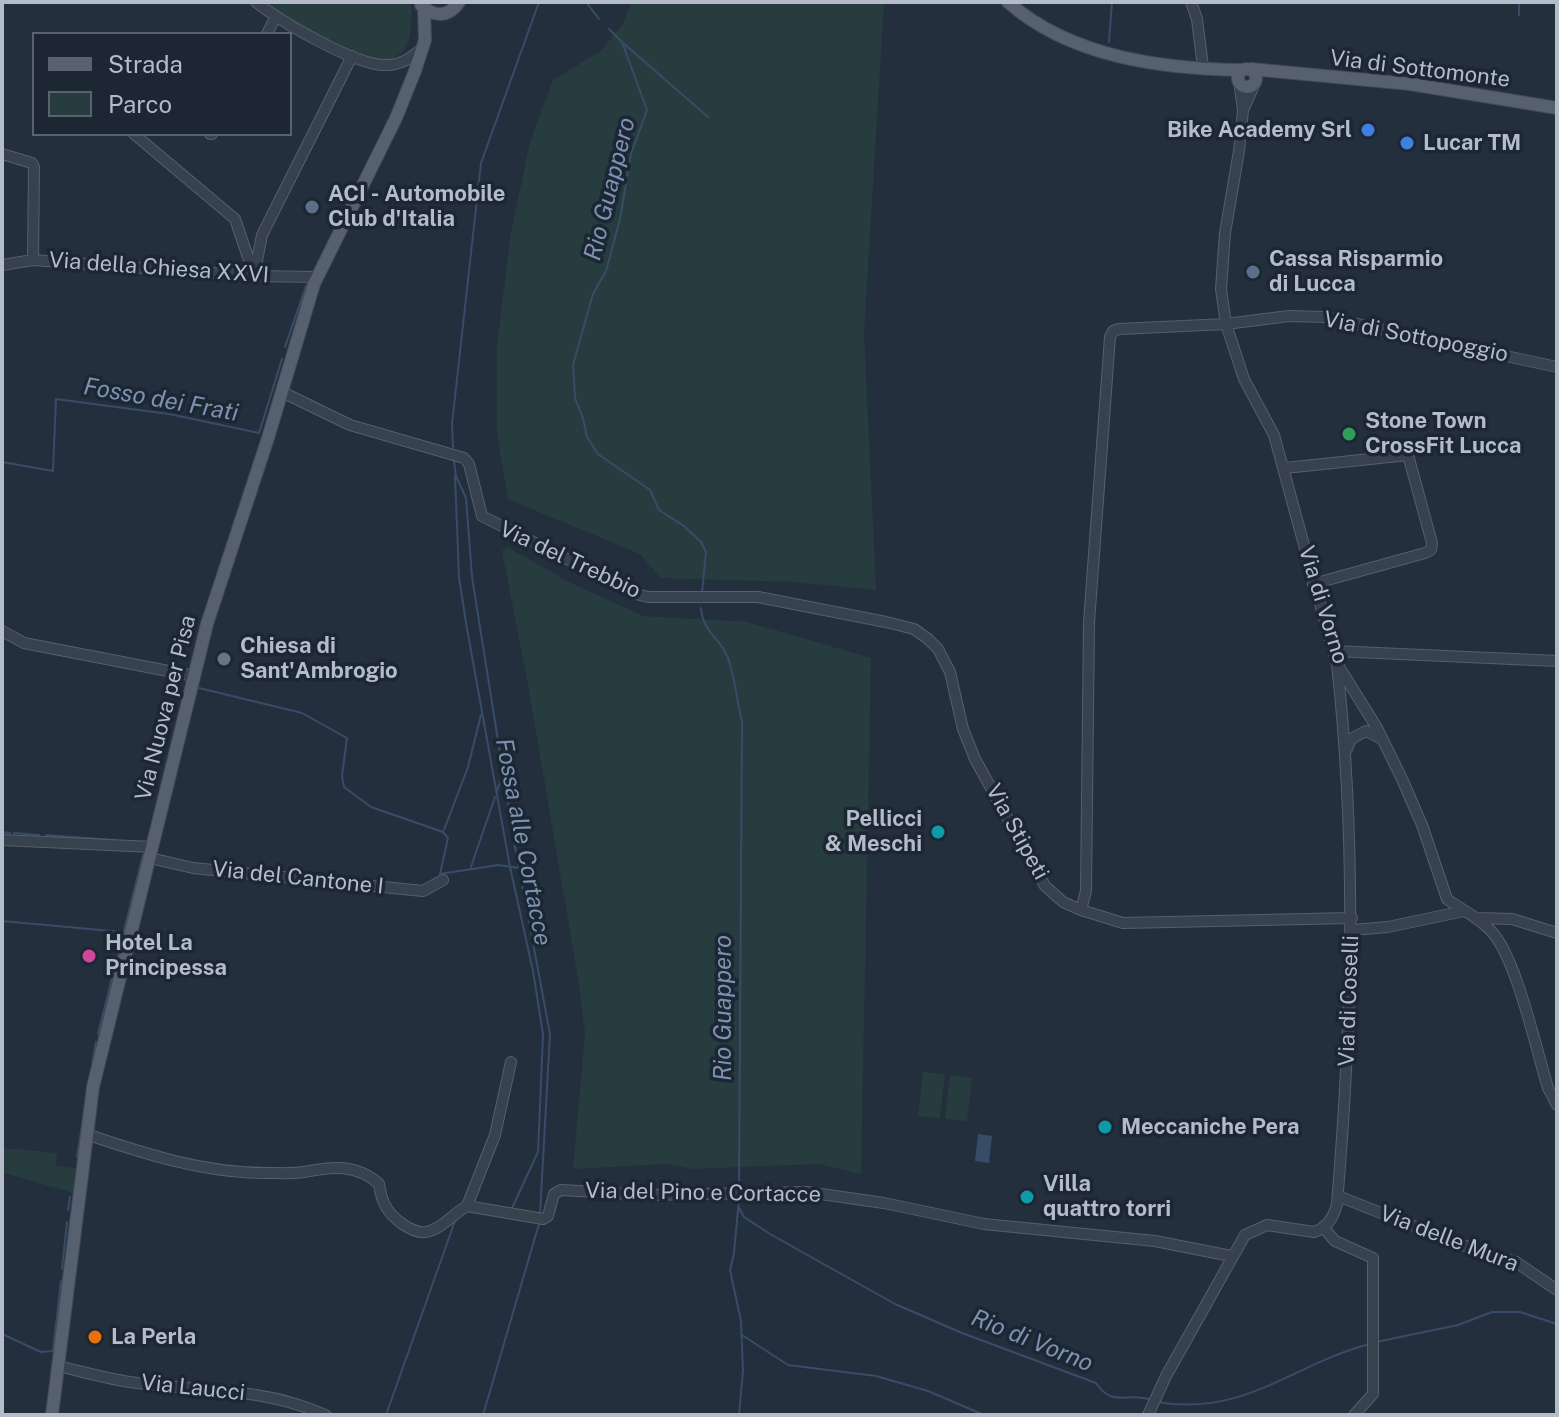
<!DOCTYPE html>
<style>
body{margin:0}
#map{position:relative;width:1559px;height:1417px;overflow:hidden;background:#242f3e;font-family:"Public Sans",sans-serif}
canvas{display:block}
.frame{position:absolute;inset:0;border:4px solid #b4bcc9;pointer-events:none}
.legend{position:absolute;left:32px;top:32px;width:260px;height:104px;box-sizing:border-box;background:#1d2633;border:2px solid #59626f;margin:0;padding:10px 14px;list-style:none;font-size:24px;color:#b4bcc9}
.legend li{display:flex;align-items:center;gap:16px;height:40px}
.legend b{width:40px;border:2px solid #59626f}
</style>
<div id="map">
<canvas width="1559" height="1417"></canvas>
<div class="frame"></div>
<ul class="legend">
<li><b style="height:10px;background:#56606e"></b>Strada</li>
<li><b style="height:22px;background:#263c3f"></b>Parco</li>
</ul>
</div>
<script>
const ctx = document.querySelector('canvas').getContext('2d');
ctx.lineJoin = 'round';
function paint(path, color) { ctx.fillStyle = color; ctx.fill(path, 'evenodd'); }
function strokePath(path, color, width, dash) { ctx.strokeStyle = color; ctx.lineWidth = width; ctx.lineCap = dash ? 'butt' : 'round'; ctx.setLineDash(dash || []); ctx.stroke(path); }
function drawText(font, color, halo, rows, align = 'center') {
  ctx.font = font + ' "Public Sans",sans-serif'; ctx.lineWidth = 7; ctx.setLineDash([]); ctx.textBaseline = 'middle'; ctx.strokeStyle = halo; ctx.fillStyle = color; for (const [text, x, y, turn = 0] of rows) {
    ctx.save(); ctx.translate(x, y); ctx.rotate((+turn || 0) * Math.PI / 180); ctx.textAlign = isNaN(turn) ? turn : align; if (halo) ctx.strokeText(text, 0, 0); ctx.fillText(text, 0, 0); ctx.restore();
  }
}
const green = new Path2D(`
 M248,2H411C412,29 413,60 378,62L278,23Z
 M631,2H884L864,333L876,590L794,582L661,578L640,554L508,499L497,433V345L511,232L530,142L553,80L602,50L624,22Z
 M507,547L571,583L643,616L747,622L871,658L861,1174L819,1164L691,1169L667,1164L573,1169L585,1034L579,985L529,690L502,551Z
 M923,1072L945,1074L940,1118L918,1116Z
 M950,1075L972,1078L967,1121L945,1119Z
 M2,1148L57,1153L56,1166L76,1168L73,1193L2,1172Z`);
const water = new Path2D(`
 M978,1134L992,1136L989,1163L975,1161Z`);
const stream = new Path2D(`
 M586,2L599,19
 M1519,15V2
 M609,29L622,42L647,110L631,154L620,219L606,271L593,294L573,365L575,398L583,418L587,437L598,454L650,490L659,510L684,526L701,542L706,552L702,592
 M622,42L708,117
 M1109,42L1112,2
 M285,347L306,286
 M453,447L452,424L481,163L539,2
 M454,461L456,476L466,498L472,577L514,841L550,1034L540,1214
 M2,462L53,471L56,399L169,414L259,433L282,359
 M455,476L459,577L466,623L510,867L533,971L543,1034L538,1152L512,1208
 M701,608C702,631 721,639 728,658C735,678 737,701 742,722L739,1188
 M199,688L302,713L347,738L342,776L344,787L371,807L443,832
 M497,791L503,774
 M444,830L468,767L481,715
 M2,832L10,833
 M443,832L448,838L440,874L498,865L518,868
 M14,833L39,835
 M46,835L113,840
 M471,867L495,797
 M2,921L122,932
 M98,1034L143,855
 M92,1065L96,1042
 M77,1157L83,1119
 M739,1199L734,1253L730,1270L741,1321L743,1371L739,1415
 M739,1208L744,1217L770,1234L895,1304L962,1333L1096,1383C1114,1409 1127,1391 1151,1400
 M68,1210L70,1197
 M521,1220L534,1222
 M62,1269L67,1222
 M2,1334L41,1352L53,1351L61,1281
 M742,1335L788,1365L876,1376L928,1391L984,1415
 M1376,1342L1458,1325L1492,1312H1520L1557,1324
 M263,1391L284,1395L322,1409
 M1157,1402C1245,1417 1292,1364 1370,1344
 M328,1411L335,1415
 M386,1415L455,1221
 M483,1415L539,1224`);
const minor = new Path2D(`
 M256,2C280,21 353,64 383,65C398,66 412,58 422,48
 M1191,2L1197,19L1203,67
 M267,34L276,16
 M1239,81L1243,110L1239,151L1225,233L1221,289L1226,324L1244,379L1274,435L1336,662L1377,728L1402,779L1422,825L1447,899C1462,910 1480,918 1492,932C1517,960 1536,1049 1548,1088L1557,1105
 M1244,108L1255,83
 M134,134L235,219L252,269
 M210,134H212
 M2,154L32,163L34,167L33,260
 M2,265L33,260L254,276L317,277
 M254,276L262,235L352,56
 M282,392L350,425L464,458L469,464L482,516L636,594L648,597H758L886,622L914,629L928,639L938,649L950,672L963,729L975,759L1045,886L1063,902L1081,910L1123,923L1352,918
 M1285,468L1408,455L1432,543L1431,550L1425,553L1313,584
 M2,631L24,643L194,676
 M1333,651L1557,661
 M1347,749L1351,739L1366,731L1380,738
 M2,840L152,847
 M150,858L193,868L423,891L443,880
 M1081,910L1086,891L1089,622L1110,337L1113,331L1119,329L1226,324L1289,316L1325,317L1557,367
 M1477,918L1512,919L1557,933
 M1352,930L1388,927L1464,911
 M86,1134C145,1154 204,1173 266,1173C278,1173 292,1174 304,1172C331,1167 356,1163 379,1184C380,1190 381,1197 384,1203C390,1217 414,1237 430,1231C444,1227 454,1213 467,1206L543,1219L548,1216L554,1194L561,1190L648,1195L807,1192L884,1203L984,1224L1155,1241L1231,1256
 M1338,1196L1462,1245L1516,1262L1557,1290
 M467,1206L495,1135L511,1062
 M1323,1227L1335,1241L1373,1258V1394L1354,1415
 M58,1366C84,1372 111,1380 137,1383C201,1391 266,1388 325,1415
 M1148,1415L1166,1376L1245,1235L1267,1225L1314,1232C1327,1228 1334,1216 1337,1204C1352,1023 1357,846 1337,664`);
const major = new Path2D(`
 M1008,2C1070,57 1162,69 1242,70
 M421,5C434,18 449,17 459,2
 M1251,69L1410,84L1557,108
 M1238 78a9 9 0 1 1 18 0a9 9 0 1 1-18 0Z
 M52,1415L93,1087L207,624L268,438L314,284L396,118L415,71L425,40L424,8`);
const markers = [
 [1368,130,8,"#3f7fe0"],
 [1407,143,8,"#3f7fe0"],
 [312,207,8,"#5c6f8a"],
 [1253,272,8,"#5c6f8a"],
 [1349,434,8,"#2e9e5b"],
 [224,659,8,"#6b7280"],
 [938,832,8,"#0f9aa8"],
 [89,956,8,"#d1479c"],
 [1105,1127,8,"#0f9aa8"],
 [1027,1197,8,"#0f9aa8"],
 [95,1337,8,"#e8710a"]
];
const streetNames = [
 ["Via di Sottomonte",1420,69,7],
 ["Via della Chiesa XXVI",159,268,4],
 ["Via di Sottopoggio",1416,337,11],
 ["Via del Trebbio",570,560,25],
 ["Via di Vorno",1323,605,73],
 ["Via Nuova per Pisa",166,708,-76],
 ["Via Stipeti",1017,832,61],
 ["Via del Cantone I",298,878,6],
 ["Via di Coselli",1349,1001,-88],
 ["Via del Pino e Cortacce",703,1193,1],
 ["Via delle Mura",1449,1239,21],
 ["Via Laucci",193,1388,6]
];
const poiNames = [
 ["Bike Academy Srl",1352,130,"right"],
 ["Lucar TM",1423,143],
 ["ACI - Automobile",328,194],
 ["Club d'Italia",328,219],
 ["Cassa Risparmio",1269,259],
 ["di Lucca",1269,284],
 ["Stone Town",1365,421],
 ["CrossFit Lucca",1365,446],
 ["Chiesa di",240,646],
 ["Sant'Ambrogio",240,671],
 ["Pellicci",922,819,"right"],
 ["& Meschi",922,844,"right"],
 ["Hotel La",105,943],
 ["Principessa",105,968],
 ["Meccaniche Pera",1121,1127],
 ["Villa",1043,1184],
 ["quattro torri",1043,1209],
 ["La Perla",111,1337]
];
const waterNames = [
 ["Rio Guappero",610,189,-76],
 ["Fosso dei Frati",161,400,10],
 ["Fossa alle Cortacce",523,842,79],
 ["Rio Guappero",724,1008,-90],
 ["Rio di Vorno",1032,1341,22]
];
paint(green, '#263c3f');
paint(water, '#394c67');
strokePath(stream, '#394c67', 2);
strokePath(minor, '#565f6c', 12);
strokePath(major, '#414a57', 14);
strokePath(minor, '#38414e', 10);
strokePath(major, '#56606e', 12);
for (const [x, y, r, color] of markers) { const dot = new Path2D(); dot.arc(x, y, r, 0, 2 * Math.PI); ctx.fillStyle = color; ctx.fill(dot); strokePath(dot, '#1d2633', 3); }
drawText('22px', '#b4bcc9', '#1d2633', streetNames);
drawText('bold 22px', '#b4bcc9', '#1d2633', poiNames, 'left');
drawText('italic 24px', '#7c92b1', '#1d2633', waterNames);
</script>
